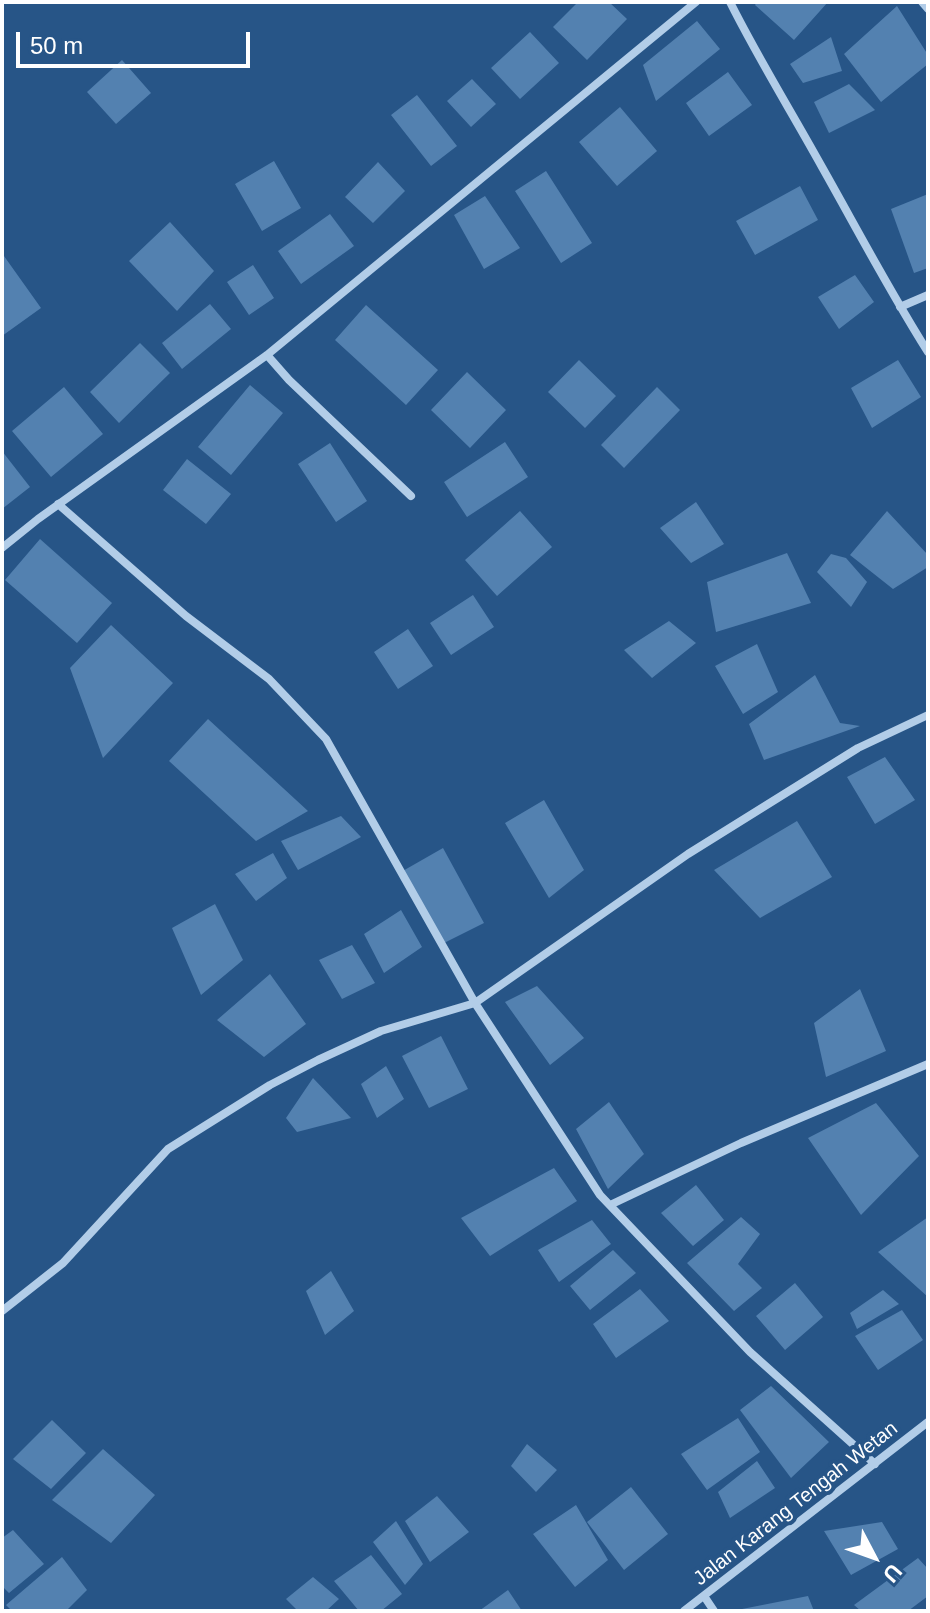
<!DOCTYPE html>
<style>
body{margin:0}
#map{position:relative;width:930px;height:1613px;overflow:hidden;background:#275587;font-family:Helvetica,sans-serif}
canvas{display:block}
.frame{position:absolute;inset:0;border:4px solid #fff;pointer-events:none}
.north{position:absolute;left:834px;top:1517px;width:80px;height:80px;-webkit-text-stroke:6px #275587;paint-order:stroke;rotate:131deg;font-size:22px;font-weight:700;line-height:32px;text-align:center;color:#fff}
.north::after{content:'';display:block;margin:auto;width:28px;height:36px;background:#fff;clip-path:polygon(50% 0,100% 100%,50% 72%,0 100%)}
.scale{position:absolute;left:16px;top:32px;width:234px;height:36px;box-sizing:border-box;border:4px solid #fff;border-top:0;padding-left:10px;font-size:24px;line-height:28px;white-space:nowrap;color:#fff;-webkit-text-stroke:6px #275587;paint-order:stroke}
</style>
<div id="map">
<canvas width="930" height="1613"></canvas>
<div class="frame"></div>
<div class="north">U</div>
<div class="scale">50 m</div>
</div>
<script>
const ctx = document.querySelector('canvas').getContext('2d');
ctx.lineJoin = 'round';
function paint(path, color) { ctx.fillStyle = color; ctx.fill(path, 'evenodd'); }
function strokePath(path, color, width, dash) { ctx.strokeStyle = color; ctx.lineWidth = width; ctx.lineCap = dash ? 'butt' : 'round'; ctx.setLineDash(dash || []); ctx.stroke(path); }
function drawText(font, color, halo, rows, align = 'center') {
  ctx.font = font + ' Helvetica,sans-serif'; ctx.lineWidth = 8; ctx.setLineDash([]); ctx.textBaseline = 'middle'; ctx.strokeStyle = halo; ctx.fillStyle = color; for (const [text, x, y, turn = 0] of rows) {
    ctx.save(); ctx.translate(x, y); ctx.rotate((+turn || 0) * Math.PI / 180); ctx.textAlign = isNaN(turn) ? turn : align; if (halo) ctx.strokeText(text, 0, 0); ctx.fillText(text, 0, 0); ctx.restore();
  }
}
const building = new Path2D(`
 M578,2H609L627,19L587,60L553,27Z
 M757,2H828L794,40L755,5Z
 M897,6L928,55V64L881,102L844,54Z
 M697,21L720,49L656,101L643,65Z
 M530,32L559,63L520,99L491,68Z
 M831,37L842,71L803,83L790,64Z
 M122,60L151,93L116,124L87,92Z
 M728,72L752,105L709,136L686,103Z
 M472,79L496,104L471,127L447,101Z
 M849,84L875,110L829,133L814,102Z
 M417,95L457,146L431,166L391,115Z
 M620,107L657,151L617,186L579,142Z
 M274,161L301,208L262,231L235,184Z
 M378,162L405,191L373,223L345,197Z
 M546,171L592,243L561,263L515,191Z
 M800,186L818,220L755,255L736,221Z
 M928,194V268L914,273L891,209Z
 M485,196L520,248L484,269L454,215Z
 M330,214L354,246L301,284L278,251Z
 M170,222L214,271L177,311L129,261Z
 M4,256L41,308L2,336V258Z
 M253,265L274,298L249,315L227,282Z
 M855,275L874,302L839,329L818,297Z
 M210,304L231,329L182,369L162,343Z
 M366,305L438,370L406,405L335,340Z
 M140,343L170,373L119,423L90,392Z
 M579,360L616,396L585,428L548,392Z
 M898,360L921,397L872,428L851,388Z
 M467,372L506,410L470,448L431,410Z
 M250,385L283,413L231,475L198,447Z
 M64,387L103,434L51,477L12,431Z
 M657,387L680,410L624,468L601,445Z
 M505,442L528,477L467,517L444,482Z
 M330,443L367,501L336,522L298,464Z
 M2,451L30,487L2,509Z
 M187,459L231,494L206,524L163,490Z
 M696,502L724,544L691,563L660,528Z
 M520,511L552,547L497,596L465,560Z
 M887,511L928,555V567L893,589L850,555Z
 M40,539L112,603L77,643L5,580Z
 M787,553L811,603L716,632L707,582Z
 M831,554L846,558L867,582L851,607L817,572Z
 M473,595L494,627L451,655L430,623Z
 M669,621L696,643L652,678L624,650Z
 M111,625L173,683L103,758L70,668Z
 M408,629L433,666L398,689L374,652Z
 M757,644L778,692L743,714L715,666Z
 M815,675L840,723L860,726L764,760L749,724Z
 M208,719L308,811L256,841L169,761Z
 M885,757L915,800L875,824L847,777Z
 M544,800L584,870L549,898L505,823Z
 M341,816L361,837L298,870L281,841Z
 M797,821L832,877L760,918L714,870Z
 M443,848L484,923L442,944L401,872Z
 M273,853L287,878L256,901L235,874Z
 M215,904L243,960L201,995L172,928Z
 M401,910L422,947L384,973L364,934Z
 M352,945L375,983L342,999L319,960Z
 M270,974L306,1024L264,1057L217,1020Z
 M537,986L584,1038L550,1065L505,1002Z
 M860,989L886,1051L826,1077L814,1023Z
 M441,1036L468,1089L429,1108L402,1056Z
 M386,1066L404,1099L377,1118L361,1084Z
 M313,1078L351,1118L297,1132L286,1118Z
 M609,1102L644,1154L608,1189L576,1129Z
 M876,1103L919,1156L861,1215L808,1138Z
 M554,1168L577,1201L490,1256L461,1218Z
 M696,1185L724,1220L693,1246L661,1213Z
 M741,1217L760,1234L738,1264L762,1288L734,1311L687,1263Z
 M928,1217V1297L878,1252Z
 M592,1220L611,1244L559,1282L538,1250Z
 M613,1250L636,1273L590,1310L570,1286Z
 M331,1271L354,1311L325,1335L306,1291Z
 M795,1283L823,1317L785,1350L756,1316Z
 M640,1289L669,1321L616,1358L593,1324Z
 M883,1290L899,1304L857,1329L850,1313Z
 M902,1310L923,1340L878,1370L855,1336Z
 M771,1386L829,1442L791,1478L740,1410Z
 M738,1418L760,1452L707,1490L681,1454Z
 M52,1420L86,1453L51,1489L13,1459Z
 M527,1444L557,1470L536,1492L511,1466Z
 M103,1449L155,1495L111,1543L52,1500Z
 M757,1461L775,1488L730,1518L718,1492Z
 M631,1487L668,1534L624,1570L587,1522Z
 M437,1496L469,1532L430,1562L405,1521Z
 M576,1505L608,1560L575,1587L533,1534Z
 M396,1521L423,1564L405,1585L373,1542Z
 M882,1522L898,1549L851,1575L824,1531Z
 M13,1530L44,1564L9,1593L2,1586V1538Z
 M371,1555L402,1594L381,1611H359L334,1581Z
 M62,1557L87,1590L66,1611H12L6,1605Z
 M918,1558L928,1569V1596L908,1611H861L854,1605Z
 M313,1577L339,1599L326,1611H298L286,1599Z
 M508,1590L522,1611H479Z
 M808,1596L814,1611H737V1610Z`);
const minor = new Path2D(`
 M730,2C758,58 791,111 822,167C857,229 890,292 928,352
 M922,2L928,9
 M900,307L928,295
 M267,355L289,380L411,496
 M58,504L186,616L269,679L326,739L475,1003L600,1195L750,1352L875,1464
 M2,548L38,519L267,355L696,2
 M610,1205L741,1143L928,1064
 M2,1311L63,1263L168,1149L270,1085L318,1060L381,1031L475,1003L688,854L858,748L928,715
 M704,1596L714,1611
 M684,1611L928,1422`);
const streetNames = [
 ["Jalan Karang Tengah Wetan",796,1504,-38]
];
paint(building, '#5381b0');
strokePath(minor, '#b2cde8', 8);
drawText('20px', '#fff', '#275587', streetNames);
</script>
